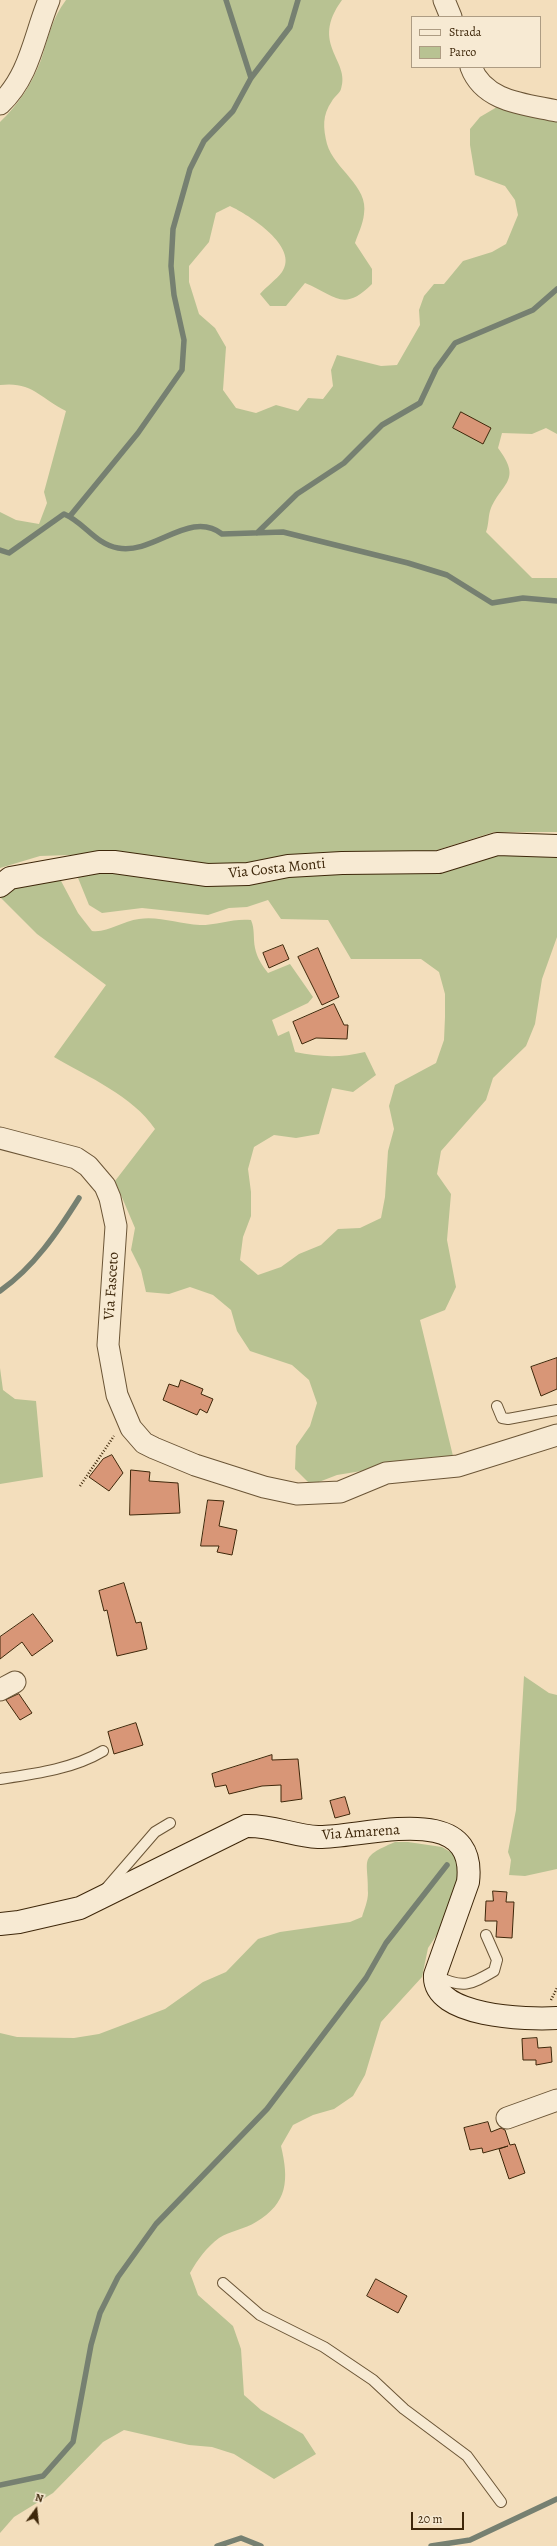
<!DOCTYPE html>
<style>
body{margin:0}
#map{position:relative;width:557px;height:2546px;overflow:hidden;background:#f3debc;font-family:Alegreya,serif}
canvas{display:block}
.legend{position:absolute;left:411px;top:16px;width:130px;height:52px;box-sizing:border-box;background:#f7ead3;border:1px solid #ad9c83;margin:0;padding:5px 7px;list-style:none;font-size:12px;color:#3e270a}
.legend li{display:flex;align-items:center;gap:8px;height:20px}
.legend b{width:20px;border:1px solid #ad9c83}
.north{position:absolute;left:16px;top:2490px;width:40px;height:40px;-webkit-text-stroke:3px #f7ead3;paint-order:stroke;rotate:15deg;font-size:11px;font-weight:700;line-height:16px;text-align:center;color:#3e270a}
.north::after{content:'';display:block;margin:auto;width:14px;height:18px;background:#3e270a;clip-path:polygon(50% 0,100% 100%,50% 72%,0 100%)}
.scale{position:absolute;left:411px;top:2512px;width:53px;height:18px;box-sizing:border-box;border:2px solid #3e270a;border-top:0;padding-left:5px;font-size:12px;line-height:14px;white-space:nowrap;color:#3e270a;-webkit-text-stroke:3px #f7ead3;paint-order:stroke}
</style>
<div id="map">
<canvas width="557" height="2546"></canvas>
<ul class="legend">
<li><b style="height:5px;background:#f7ead3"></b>Strada</li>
<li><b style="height:11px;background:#b8c292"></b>Parco</li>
</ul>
<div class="north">N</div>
<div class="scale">20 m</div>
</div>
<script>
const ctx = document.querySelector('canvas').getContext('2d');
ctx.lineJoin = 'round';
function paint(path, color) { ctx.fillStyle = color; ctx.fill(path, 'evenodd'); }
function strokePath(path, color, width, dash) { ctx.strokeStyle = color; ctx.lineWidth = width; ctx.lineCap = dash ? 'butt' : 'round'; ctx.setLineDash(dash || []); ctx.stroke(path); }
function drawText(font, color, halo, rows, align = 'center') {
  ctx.font = font + ' Alegreya,serif'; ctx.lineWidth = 3; ctx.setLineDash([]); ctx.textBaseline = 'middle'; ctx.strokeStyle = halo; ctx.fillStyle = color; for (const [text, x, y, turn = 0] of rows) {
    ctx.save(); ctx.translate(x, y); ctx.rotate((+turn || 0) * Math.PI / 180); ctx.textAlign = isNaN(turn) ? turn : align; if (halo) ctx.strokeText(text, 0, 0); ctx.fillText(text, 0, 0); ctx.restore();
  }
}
const green = new Path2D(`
 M66,0H342C309,45 351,60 341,89C340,93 334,97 332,101C322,115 323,128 327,144C334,169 369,186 364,214C363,224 358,234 355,243L372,269V284C343,313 335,295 305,283L286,306H270L260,294C267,286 276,280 282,272C300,247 249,215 230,206L216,213L209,242L189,266V282L199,314L215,328L226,347L223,390L236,408L256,413L276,405L298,411L308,398L323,399L333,386L331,370L337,355L381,366L397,365L420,325L419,310L424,296L434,284H444L463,261L492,252L506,244L518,215L515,200L505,186L475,175L470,145V129L480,117L497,107L557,120V434L546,428L532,434L502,433L498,448C522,480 503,482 491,508C488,515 489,524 486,532L532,578H557V832H494L434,851L245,868L100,854L40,856L0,868V512L16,520L39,524L47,503L44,492L66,411C40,398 32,381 0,385V122C18,105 32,84 41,60C48,39 52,18 66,0Z
 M504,853L557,858V937L542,979L535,1024L526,1046L493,1078L486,1100L441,1151L437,1174L451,1194L447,1240L456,1287L445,1310L420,1320L453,1456L337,1475L311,1485L295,1469L296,1446L310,1426L317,1403L309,1380L292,1365L250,1351L237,1331L231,1310L213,1295L190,1287L169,1294L146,1292L141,1270L131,1250L135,1228L115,1181L155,1129C133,1096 88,1077 54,1057L106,985L37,934L0,897V894L16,881L60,879L78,913L92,931C108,933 122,921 139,919C159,916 179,924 200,925C217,925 234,918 251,920C255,929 253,938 255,948C257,958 262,965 268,973L290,964L313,997L308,1003L272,1020L278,1036L289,1031L295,1052C320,1057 340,1058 365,1052L376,1075L353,1092L332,1088L319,1134L296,1138L274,1135L254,1147L248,1169L251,1192V1216L243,1237L240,1260L258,1275L281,1267L299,1254L321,1245L338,1229L360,1228L381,1218L385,1197L388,1151L394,1129L389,1106L395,1085L436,1063L444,1040L445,1017V994L439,972L421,959H351L328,920L281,919L268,900L247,907L229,908L208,915L142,908L102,913L89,905L76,873L101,868L286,875Z
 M0,1368L3,1390L15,1399L36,1401L43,1477L0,1484Z
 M524,1676L549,1693L557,1695V1869L525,1876L509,1875L511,1860L508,1852L516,1810Z
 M395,1842H408L442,1847L452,1853L459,1863V1875L446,1921L428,1948L422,1977L381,2022L365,2075L353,2096L334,2109L313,2115L293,2125L281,2146C289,2180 288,2203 256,2222C245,2229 230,2231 219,2238C206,2248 198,2259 190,2273L198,2295L233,2326L241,2349L244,2395L261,2410L303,2434L316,2454L274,2479L234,2454L212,2447L189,2445L124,2430L103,2442L53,2493L14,2517L0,2533V2033L17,2037L74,2038L99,2034L165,2009L203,1982L226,1972L258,1939L280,1932L350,1922L362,1917C364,1910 368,1901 368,1893C369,1859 357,1858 395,1842Z`);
const stream = new Path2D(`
 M226,0L251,78
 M70,516L138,433L182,370L184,340L174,295L171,266L173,229L190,169L204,141L233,111L251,78L290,27L298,0
 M257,533L297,494L344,463L382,425L420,403L436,369L455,343L533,310L557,289
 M0,550L9,553L64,514C84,522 95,544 118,548C154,555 190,509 222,534L283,532L408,563L447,575L492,603L523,598L557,601
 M0,1291C34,1267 57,1233 79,1198
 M0,2485L43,2476L73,2442L91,2345L100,2313L118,2277L156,2224L267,2109L366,1978L386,1943L447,1865
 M217,2546L241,2538L261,2546
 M431,2546L470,2540L557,2499`);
const building = new Path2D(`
 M461,412L491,428L483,444L453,428Z
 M283,945L289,959L269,968L263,953Z
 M318,948L339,997L322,1005L298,957Z
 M334,1004L344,1025H348L347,1039L316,1038L302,1044L293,1022Z
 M557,1358V1389L541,1396L531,1367Z
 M181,1380L203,1389L201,1394L213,1399L207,1413L200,1409L197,1415L163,1400L169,1384L178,1387Z
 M112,1455L123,1473L109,1491L89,1477L103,1459Z
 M131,1470L150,1472L149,1481L178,1483L180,1513L130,1515Z
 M208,1500L224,1501L219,1526L237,1530L232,1555L217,1552L219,1546H201Z
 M124,1583L136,1623L141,1622L147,1649L117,1656L107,1610L104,1611L99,1591Z
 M33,1614L53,1641L32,1656L22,1642L0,1659V1637Z
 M19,1694L32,1713L20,1720L6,1700Z
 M136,1723L143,1745L114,1754L108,1732Z
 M272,1755V1760L298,1759L302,1799L281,1802V1785L262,1786L229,1794L226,1785L215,1787L212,1774Z
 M345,1797L350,1814L335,1818L330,1801Z
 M493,1891L507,1892L506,1902H514L512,1938L496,1937L497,1921H485L486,1901H493Z
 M537,2038L538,2048L551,2047L552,2062L536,2065V2060H523L522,2039Z
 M488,2122L491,2132L501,2128L505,2130L510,2145L515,2144L525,2173L509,2179L499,2149L508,2146L483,2153L482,2148L470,2150L464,2128Z
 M376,2279L407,2296L398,2313L367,2296Z`);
const path = new Path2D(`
 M80,1486L114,1436
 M551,2000L557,1988`);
const lane = new Path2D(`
 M497,1406L502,1418L508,1419L557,1410
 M0,1779C34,1774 73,1769 103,1751
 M104,1891L155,1832L170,1823
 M437,1976C463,1989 470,1985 494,1971L497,1960L486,1935
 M223,2283L260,2315L324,2347L373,2380L404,2409L467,2456L501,2502`);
const street = new Path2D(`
 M444,0L451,17
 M471,67C484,102 525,104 557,111
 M0,104C30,76 34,36 49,0
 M0,1138L76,1158L88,1166L105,1186L110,1198L116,1226L108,1345L117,1395L131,1428L144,1443L154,1448L195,1465L264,1487L297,1494L340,1492L386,1473L458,1466L557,1435
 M0,1690L15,1682
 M507,2118L557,2100`);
const secondary = new Path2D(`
 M0,886L10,878L99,862H114L207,875L248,874L288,866L342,863L439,862L497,844L557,846
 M0,1924L19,1922L80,1908L246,1826C271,1825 294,1836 318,1837C364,1838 478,1799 468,1882L435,1975C432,2017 528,2020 557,2018`);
const streetNames = [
 ["Via Costa Monti",277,869,-6],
 ["Via Fasceto",112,1286,-86],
 ["Via Amarena",361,1833,-4]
];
paint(green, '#b8c292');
strokePath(stream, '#768071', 5.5);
paint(building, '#d89677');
strokePath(building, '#3e270a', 1);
strokePath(lane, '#6b5536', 12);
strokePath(street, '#6b5536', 23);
strokePath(secondary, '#3e270a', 24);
strokePath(path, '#3e270a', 2.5, [1, 2]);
strokePath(lane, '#f7ead3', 10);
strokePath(street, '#f7ead3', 21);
strokePath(secondary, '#f7ead3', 22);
drawText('15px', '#3e270a', '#f7ead3', streetNames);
</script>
